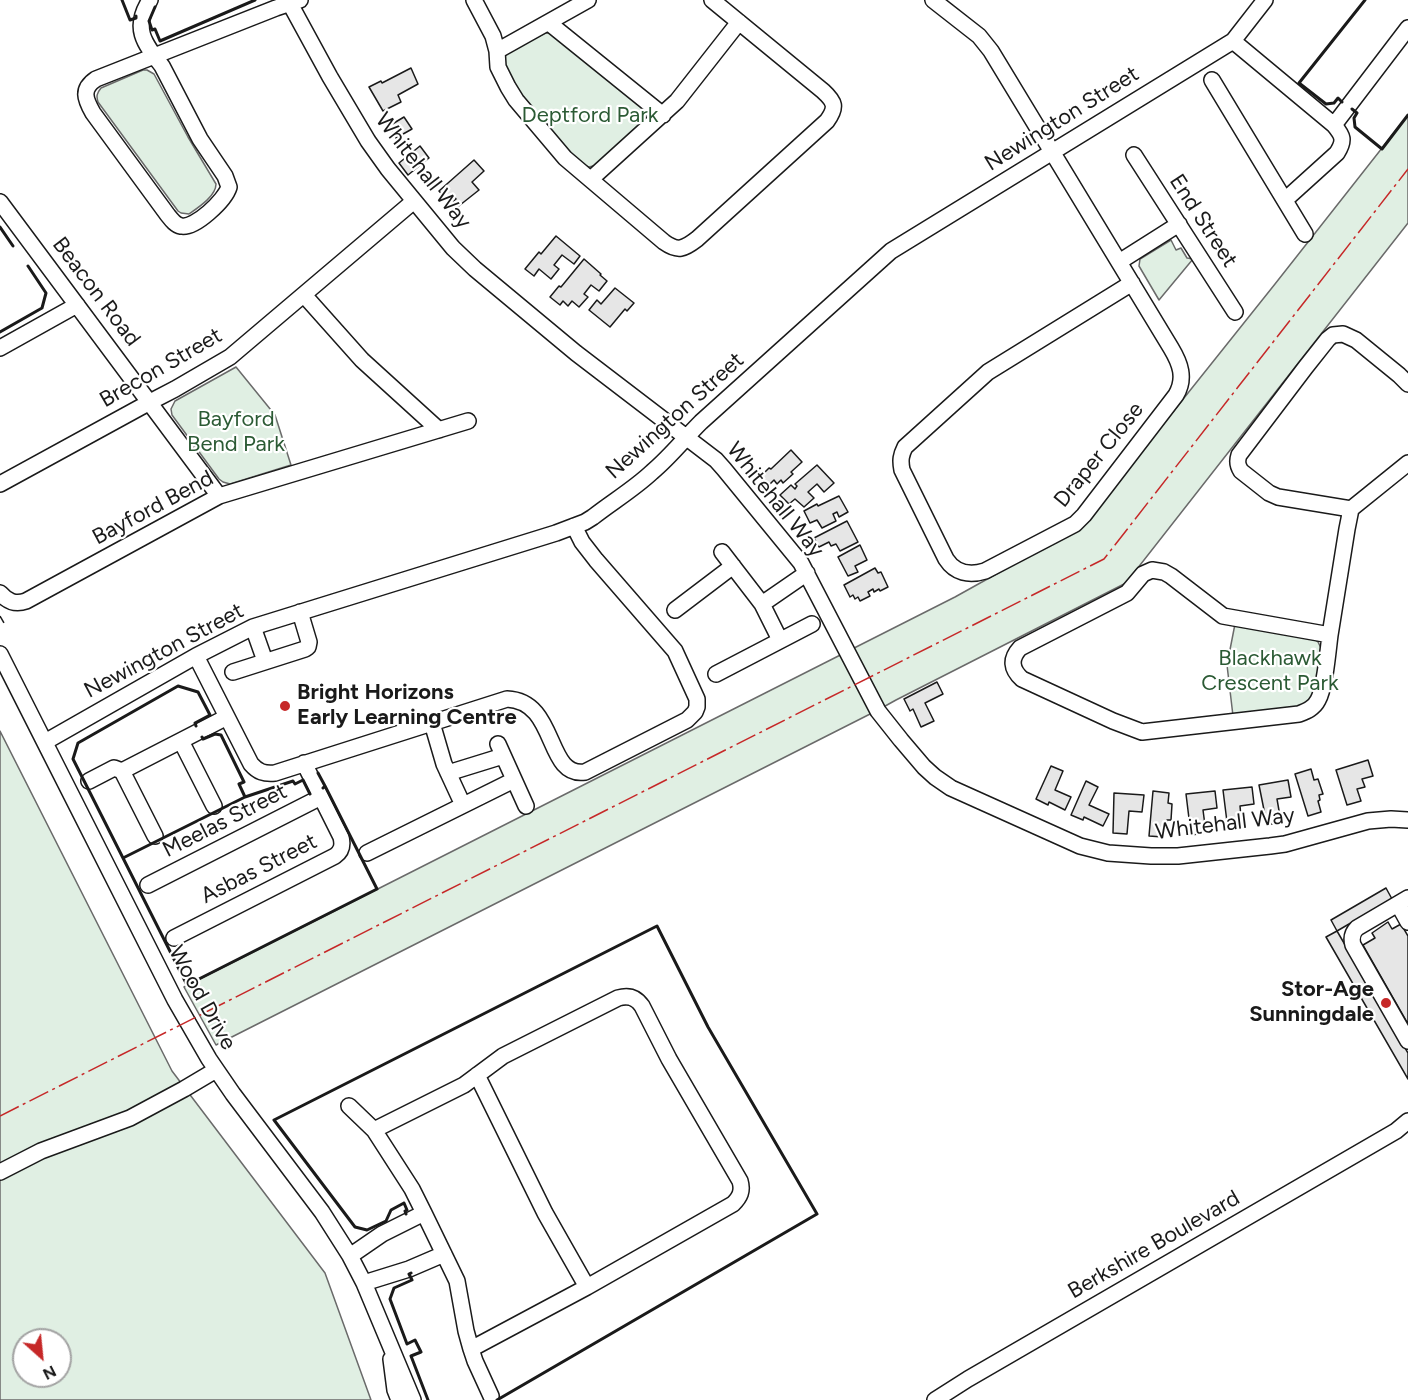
<!DOCTYPE html>
<style>
body{margin:0}
#map{position:relative;width:1408px;height:1400px;overflow:hidden;background:#fff;font-family:Figtree,sans-serif}
canvas{display:block}
.north{position:absolute;left:12px;top:1328px;width:60px;height:60px;box-sizing:border-box;background:#fff;border:2px solid #a3a3a3;border-radius:50%;rotate:153deg;font-size:16px;font-weight:700;line-height:24px;text-align:center;color:#1a1a1a}
.north::after{content:'';display:block;margin:auto;width:21px;height:27px;background:#c62828;clip-path:polygon(50% 0,100% 100%,50% 72%,0 100%)}
</style>
<div id="map">
<canvas width="1408" height="1400"></canvas>
<div class="north">N</div>
</div>
<script>
const ctx = document.querySelector('canvas').getContext('2d');
ctx.lineJoin = 'round';
function paint(path, color) { ctx.fillStyle = color; ctx.fill(path, 'evenodd'); }
function strokePath(path, color, width, dash) { ctx.strokeStyle = color; ctx.lineWidth = width; ctx.lineCap = dash ? 'butt' : 'round'; ctx.setLineDash(dash || []); ctx.stroke(path); }
function drawText(font, color, halo, rows, align = 'center') {
  ctx.font = font + ' Figtree,sans-serif'; ctx.lineWidth = 4.5; ctx.setLineDash([]); ctx.textBaseline = 'middle'; ctx.strokeStyle = halo; ctx.fillStyle = color; for (const [text, x, y, turn = 0] of rows) {
    ctx.save(); ctx.translate(x, y); ctx.rotate((+turn || 0) * Math.PI / 180); ctx.textAlign = isNaN(turn) ? turn : align; if (halo) ctx.strokeText(text, 0, 0); ctx.fillText(text, 0, 0); ctx.restore();
  }
}
const green = new Path2D(`
 M545,33H550L642,106L646,115L645,120L597,165L589,167L580,164L519,96L504,68L505,56L507,53Z
 M143,70H147L154,74L188,137L216,184C216,196 199,207 189,214L181,213L178,211L98,102C96,96 97,93 101,88Z
 M1408,115V223L1126,583L896,700L878,710L216,1045L184,987L955,597L1070,533L1089,517L1275,284Z
 M1171,240L1176,250L1181,248L1187,258L1193,259L1159,300L1139,266L1140,259Z
 M236,367L275,415L291,465L230,484L223,482L219,479L172,415L171,409L175,401Z
 M1235,624L1314,639L1318,642L1322,650L1315,692L1310,701L1302,707L1233,716L1227,665Z
 M0,731L172,1071L325,1273L371,1400H0ZM24,1340H60V1376H24Z`);
const building = new Path2D(`
 M411,68L418,84L398,95L401,102L383,111L369,87L381,81L382,83Z
 M404,117L412,129L396,138L389,126Z
 M420,146L429,158L408,175L399,163Z
 M474,160L484,171L472,182L479,190L455,209L450,204L456,199L453,195L447,200L439,191Z
 M556,236L580,256L574,264L562,255L554,265L559,269L551,279L539,269L534,276L525,269L539,252L541,254Z
 M584,259L601,274L600,275L607,281L599,291L591,285L584,294L588,297L579,307L572,301L568,306L563,301L560,305L550,297L559,286L561,287Z
 M615,288L634,303L627,311L625,309L610,327L589,310L597,300L601,304Z
 M791,450L802,462L791,472L793,474L783,483L781,480L777,484L774,480L768,486L760,477L769,468L771,469Z
 M817,465L834,483L824,492L817,484L808,492L814,498L804,507L795,499L789,504L780,495L791,485L795,489L797,486L795,484Z
 M839,496L848,512L839,517L837,512L833,514L836,521L822,528L817,520L810,523L804,511L817,504L818,506Z
 M847,521L858,542L840,551L836,544L831,546L829,542L819,547L814,538Z
 M860,545L867,560L855,566L858,572L848,576L838,557Z
 M875,568L878,573L881,572L888,587L880,591L879,589L874,592L873,589L868,592L870,596L860,601L858,597L855,599L853,595L850,597L844,585Z
 M937,682L943,694L925,703L934,721L921,727L913,709L910,711L904,699Z
 M1368,760L1373,776L1362,779L1365,787L1357,789L1361,801L1347,805L1336,770Z
 M1051,766L1063,771L1055,790L1071,797L1065,810L1049,802L1048,805L1036,799Z
 M1311,769L1314,780L1318,779L1323,794L1319,795L1320,800L1318,801L1321,812L1308,816L1295,774Z
 M1288,780L1291,797L1277,799L1281,822L1267,825L1259,785Z
 M1086,781L1098,787L1089,805L1109,814L1103,826L1084,817L1083,820L1071,815Z
 M1252,787L1254,804L1240,806L1242,828L1228,830L1223,790Z
 M1153,791L1169,793L1168,803L1172,804L1171,820H1167L1166,824H1164L1163,837L1149,836Z
 M1215,791L1217,808L1203,810L1206,833L1191,835L1186,794Z
 M1114,793L1144,795L1142,812L1129,811L1127,834L1113,833Z
 M1386,888L1392,899L1337,931L1331,920Z
 M1388,922L1392,929L1401,924L1408,936V1024L1363,945L1375,938L1372,933Z
 M1337,931L1408,1053V1079L1326,937Z`);
const minor = new Path2D(`
 M150,0C132,28 144,43 162,66L200,139L225,176L229,187C225,200 195,229 181,226C175,225 171,219 167,214L93,113C85,99 81,89 96,79L276,8L300,0
 M288,0L330,77L368,141L388,169L453,248L475,269L576,353L716,460L724,469L801,563L878,711L901,740L924,767L935,777L951,788L1080,846L1108,853L1151,856H1178L1270,846L1285,844L1368,821L1391,819L1408,820
 M474,0L493,36L497,51
 M588,0L497,51L498,67L508,87L516,100L565,158L664,242C678,252 684,249 697,239L827,121C837,107 835,102 823,91L712,0
 M933,0L979,36L991,51L1171,348C1180,363 1186,378 1176,395L1084,515L1075,524L985,571C969,576 955,573 946,559L902,470C900,460 901,455 905,447L988,372L1132,283
 M549,23L663,115
 M1233,41L1334,125C1343,136 1345,140 1337,153L1285,200
 M1212,80L1305,234
 M1334,125L1408,28
 M1134,155L1235,312
 M591,179L677,101L739,22
 M0,202L219,496
 M1119,262L1179,224
 M304,295L362,360L439,430
 M0,348L77,305
 M0,484L150,402L175,389L230,357L414,201
 M1351,509L1278,497L1269,493L1241,471C1237,465 1237,461 1239,455L1305,368L1328,339L1333,335L1343,334L1356,340L1399,375L1408,384
 M1351,509L1408,463
 M722,552L762,604L780,640
 M1152,570L1164,572L1171,576L1223,616L1330,635C1328,650 1325,688 1318,700C1314,708 1307,711 1299,714L1142,732L1113,721L1022,679C1011,669 1010,659 1020,648L1127,593L1143,574Z
 M0,593C7,601 15,605 26,601L219,496L468,421
 M762,604L807,573
 M675,610L733,566
 M253,627L265,661
 M1330,635L1347,529L1351,509
 M0,654L175,1000L209,1059L233,1094L322,1212L350,1256L364,1283L413,1400
 M196,656L251,764C258,772 264,774 275,773L507,699C558,701 545,778 585,772L687,720L695,712L697,707V699L675,651L596,560L582,542L574,526
 M233,672L305,649L308,647L309,642L300,612
 M716,674L812,624
 M432,723L444,764L463,805
 M181,741L214,806
 M45,742L196,656L253,627L556,533L585,522L593,517C612,502 634,489 652,472C670,457 684,439 701,422L891,251L1233,41L1265,0
 M498,744L526,806
 M448,773L503,756
 M89,781L114,768L122,771
 M155,836L122,771L227,717
 M367,853L514,780
 M148,885L321,797
 M1408,898L1357,928C1352,933 1351,938 1353,945L1408,1041
 M1398,904L1408,922
 M174,938L335,856C342,851 343,845 341,837L304,763
 M477,1075L545,1213L587,1287
 M349,1106L374,1130L412,1189L424,1213L457,1281L466,1331L471,1349L475,1361L491,1396
 M374,1130L464,1085L503,1056L618,998C628,995 636,997 642,1006L669,1059L740,1181C743,1191 740,1197 733,1204L587,1287L471,1349
 M0,1172L41,1151L130,1118L184,1089L216,1070
 M350,1256L382,1234L424,1213
 M364,1283L409,1269L444,1254
 M391,1359L395,1390L399,1400
 M935,1400L968,1379L1396,1131L1408,1121`);
const fence = new Path2D(`
 M0,616L4,623`);
const wall = new Path2D(`
 M122,0L130,20L136,18V16
 M155,7L149,21L152,30L155,29L160,41L255,0
 M1342,102L1338,98L1334,103L1326,104L1299,83L1365,0
 M1352,109L1357,113L1354,118L1355,127L1382,149L1408,115
 M0,227L13,246
 M0,332L42,308L46,293L28,266
 M202,737L203,739L215,734L221,735L244,782L239,784L245,797L243,798
 M318,773L325,786
 M310,794L303,780L295,784L293,781L245,797L123,858L187,985L377,889L325,786L323,788
 M125,857L123,858L73,759L78,743L178,686L198,692L210,715L195,723L196,726
 M406,1214L405,1211L407,1210L404,1203L391,1210L386,1221L367,1230L355,1227L274,1120L657,926L708,1027L817,1214L497,1400
 M411,1273L409,1274L412,1280L394,1288L390,1299L407,1344L415,1340L421,1352L411,1356L428,1400`);
const power = new Path2D(`
 M0,1116L1104,559L1408,169`);
const markers = [
 [285,706,6,"#c62828"],
 [1386,1003,6,"#c62828"]
];
const parkNames = [
 ["Deptford Park",590,116],
 ["Bayford",236,420],
 ["Bend Park",236,445],
 ["Blackhawk",1270,659],
 ["Crescent Park",1270,684]
];
const streetNames = [
 ["Newington Street",1062,119,-32],
 ["Whitehall Way",423,171,52],
 ["End Street",1203,221,57],
 ["Beacon Road",96,292,53],
 ["Brecon Street",161,368,-30],
 ["Newington Street",675,416,-42],
 ["Draper Close",1099,455,-51],
 ["Whitehall Way",775,500,51],
 ["Bayford Bend",153,508,-28],
 ["Newington Street",164,651,-28],
 ["Meelas Street",225,821,-27],
 ["Whitehall Way",1225,824,-7],
 ["Asbas Street",259,869,-27],
 ["Wood Drive",202,998,61],
 ["Berkshire Boulevard",1154,1245,-30]
];
const poiNames = [
 ["Bright Horizons",297,693],
 ["Early Learning Centre",297,718],
 ["Stor-Age",1374,990,"right"],
 ["Sunningdale",1374,1015,"right"]
];
paint(green, '#e0efe3');
strokePath(green, '#6a6a6a', 1.5);
paint(building, '#e6e6e6');
strokePath(building, '#1a1a1a', 1.5);
strokePath(minor, '#1a1a1a', 18);
strokePath(minor, '#fff', 15);
strokePath(fence, '#1a1a1a', 1.5, [8, 3]);
strokePath(wall, '#1a1a1a', 3);
strokePath(power, '#c62828', 1.5, [21, 4.5, 3, 4.5]);
for (const [x, y, r, color] of markers) { const dot = new Path2D(); dot.arc(x, y, r, 0, 2 * Math.PI); ctx.fillStyle = color; ctx.fill(dot); strokePath(dot, '#fff', 2); }
drawText('22px', '#2b5a34', '#fff', parkNames);
drawText('22px', '#1a1a1a', '#fff', streetNames);
drawText('bold 22px', '#1a1a1a', '#fff', poiNames, 'left');
</script>
